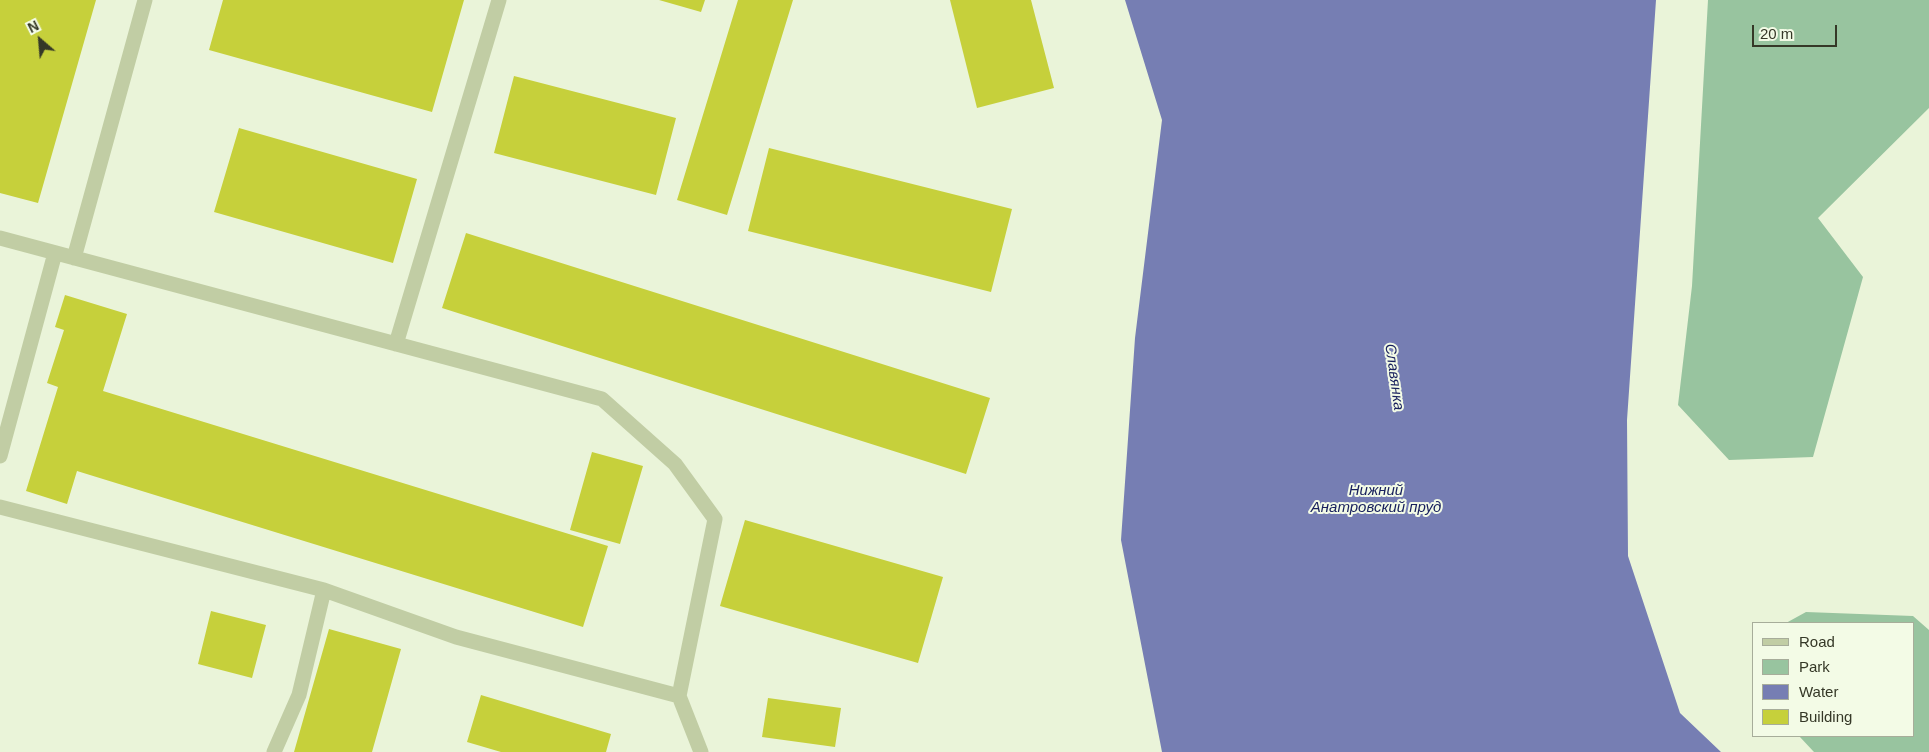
<!DOCTYPE html>
<meta charset="utf-8">
<style>
body{margin:0}
#map{position:relative;width:1929px;height:752px;overflow:hidden;background:#eaf4d9;font-family:Arial,sans-serif}
canvas{display:block}
.legend{position:absolute;left:1752px;top:622px;width:162px;height:115px;box-sizing:border-box;background:#f3fbe6;border:1px solid #a7ad9a;margin:0;padding:6px 9px;list-style:none;font-size:15px;color:#353827}
.legend li{display:flex;align-items:center;gap:10px;height:25px}
.legend b{width:25px;border:1px solid #a7ad9a}
.north{position:absolute;left:15px;top:15px;width:50px;height:50px;-webkit-text-stroke:4px #f3fbe6;paint-order:stroke;rotate:333deg;font-size:14px;font-weight:700;line-height:20px;text-align:center;color:#353827}
.north::after{content:'';display:block;margin:auto;width:18px;height:22px;background:#353827;clip-path:polygon(50% 0,100% 100%,50% 72%,0 100%)}
.scale{position:absolute;left:1752px;top:25px;width:85px;height:22px;box-sizing:border-box;border:2px solid #353827;border-top:0;padding-left:6px;font-size:15px;line-height:18px;white-space:nowrap;color:#353827;-webkit-text-stroke:4px #f3fbe6;paint-order:stroke}
</style>
<div id="map">
<canvas width="1929" height="752"></canvas>
<ul class="legend">
<li><b style="height:6px;background:#c1cda4"></b>Road</li>
<li><b style="height:14px;background:#98c49f"></b>Park</li>
<li><b style="height:14px;background:#767eb3"></b>Water</li>
<li><b style="height:14px;background:#c6d03b"></b>Building</li>
</ul>
<div class="north">N</div>
<div class="scale">20 m</div>
</div>
<script>
const ctx = document.querySelector('canvas').getContext('2d');
ctx.lineJoin = 'round';
function paint(path, color) { ctx.fillStyle = color; ctx.fill(path, 'evenodd'); }
function strokePath(path, color, width, dash) { ctx.strokeStyle = color; ctx.lineWidth = width; ctx.lineCap = dash ? 'butt' : 'round'; ctx.setLineDash(dash || []); ctx.stroke(path); }
function drawText(font, color, halo, rows, align = 'center') {
  ctx.font = font + ' Arial,sans-serif'; ctx.lineWidth = 4; ctx.setLineDash([]); ctx.textBaseline = 'middle'; ctx.strokeStyle = halo; ctx.fillStyle = color; for (const [text, x, y, turn = 0] of rows) {
    ctx.save(); ctx.translate(x, y); ctx.rotate((+turn || 0) * Math.PI / 180); ctx.textAlign = isNaN(turn) ? turn : align; if (halo) ctx.strokeText(text, 0, 0); ctx.fillText(text, 0, 0); ctx.restore();
  }
}
const green = new Path2D(`
 M1708,0H1929V108L1818,218L1863,277L1813,457L1729,460L1678,405L1692,286Z
 M1806,612L1913,616L1929,630V752H1814L1799,736H1913V623H1786Z`);
const water = new Path2D(`
 M1125,0H1656L1627,420L1628,556L1680,713L1721,752H1162L1121,540L1135,338L1162,120Z`);
const building = new Path2D(`
 M0,0H96L38,203L0,193Z
 M223,0H464L432,112L209,50Z
 M659,0H705L701,12Z
 M738,0H793L727,215L677,200Z
 M950,0H1031L1054,88L977,108Z
 M514,76L676,118L656,195L494,153Z
 M239,128L417,179L393,263L214,212Z
 M769,148L1012,209L991,292L748,231Z
 M466,233L990,398L966,474L442,308Z
 M65,295L127,314L103,391L608,546L583,627L77,471L67,504L26,491L58,387L47,383L64,330L55,327Z
 M592,452L643,466L620,544L570,530Z
 M745,520L943,577L918,663L720,606Z
 M211,611L266,625L252,678L198,664Z
 M329,629L401,649L372,752H294Z
 M481,695L611,734L606,752H501L467,742Z
 M768,698L841,708L835,747L762,737Z`);
const minor = new Path2D(`
 M0,238L602,399L675,464L715,519L679,696
 M74,258L145,0
 M396,344L499,0
 M0,456L55,253
 M0,507L324,590
 M274,752L299,695L324,590L456,637L679,696L701,752`);
const waterNames = [
 ["Славянка",1394,377,82],
 ["Нижний",1376,491],
 ["Анатровский пруд",1376,508]
];
paint(green, '#98c49f');
paint(water, '#767eb3');
paint(building, '#c6d03b');
strokePath(minor, '#c1cda4', 15);
drawText('italic 15px', '#18205d', '#f3fbe6', waterNames);
</script>
